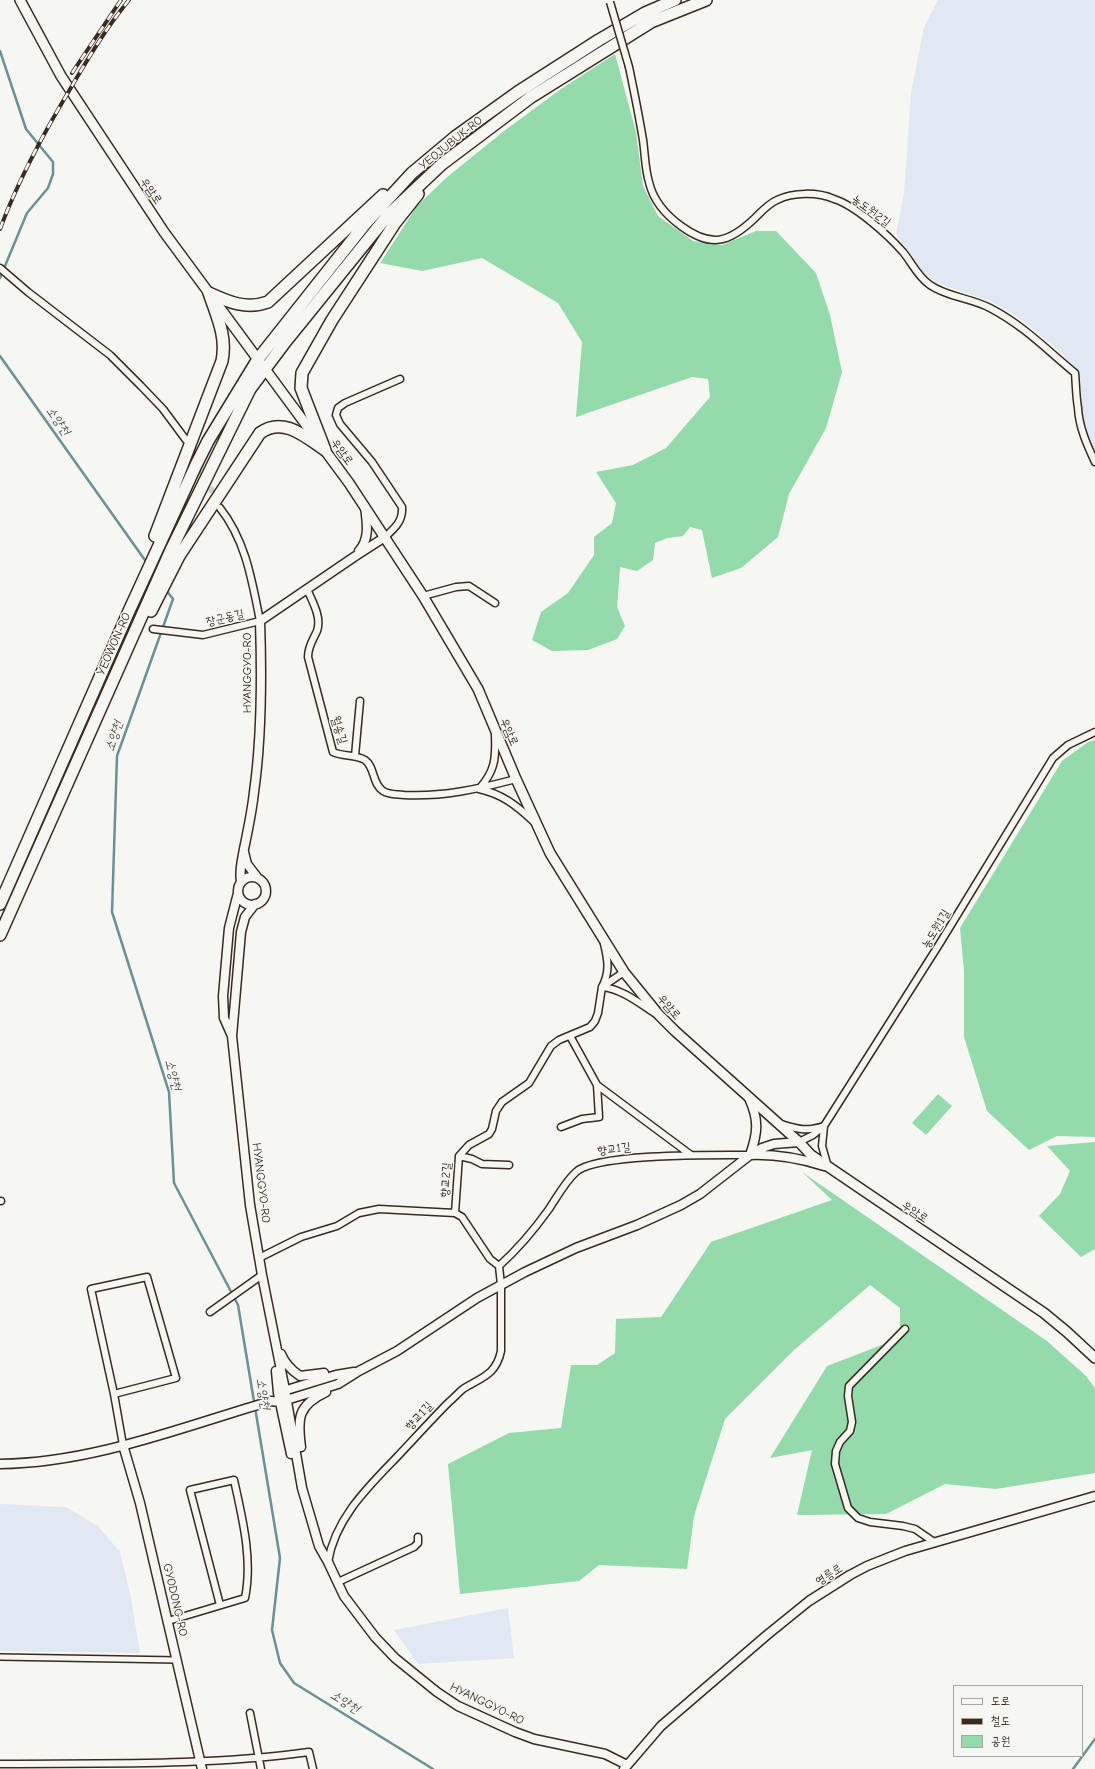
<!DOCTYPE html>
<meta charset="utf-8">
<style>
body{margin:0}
#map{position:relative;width:1095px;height:1769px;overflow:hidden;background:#f6f6f2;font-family:"Comic Neue","Poor Story",sans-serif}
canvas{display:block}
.legend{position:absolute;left:953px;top:1685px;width:130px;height:72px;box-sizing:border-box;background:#f6f6f2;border:1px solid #aba49d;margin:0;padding:5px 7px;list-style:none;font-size:12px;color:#3b2a1e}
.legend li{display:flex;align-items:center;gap:8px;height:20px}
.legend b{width:20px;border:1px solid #aba49d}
</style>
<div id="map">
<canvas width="1095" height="1769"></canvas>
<ul class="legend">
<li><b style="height:5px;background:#f6f6f2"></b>도로</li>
<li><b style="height:5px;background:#3b2a1e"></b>철도</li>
<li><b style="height:11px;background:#93dbaa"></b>공원</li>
</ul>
</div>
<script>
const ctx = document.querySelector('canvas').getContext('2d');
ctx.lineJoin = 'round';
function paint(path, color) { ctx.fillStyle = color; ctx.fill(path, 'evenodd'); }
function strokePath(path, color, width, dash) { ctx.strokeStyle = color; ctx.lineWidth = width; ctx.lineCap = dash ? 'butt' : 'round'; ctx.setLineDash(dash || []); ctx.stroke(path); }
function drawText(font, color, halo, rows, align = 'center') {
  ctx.font = font + ' "Comic Neue","Poor Story",sans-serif'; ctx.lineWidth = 3; ctx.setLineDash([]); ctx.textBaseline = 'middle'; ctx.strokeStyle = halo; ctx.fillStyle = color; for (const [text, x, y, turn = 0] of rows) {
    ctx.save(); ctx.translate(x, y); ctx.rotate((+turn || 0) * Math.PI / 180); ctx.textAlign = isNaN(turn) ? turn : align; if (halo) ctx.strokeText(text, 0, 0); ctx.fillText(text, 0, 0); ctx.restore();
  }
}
const built = new Path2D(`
 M938,0H1095V452L1087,433L1079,397L1064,355L1018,317L990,301L937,283L924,274L896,234L904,194L911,93L924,27Z
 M0,1504L66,1507L98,1526L120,1552L131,1598L140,1653L0,1651Z
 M508,1608L514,1658L418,1664L394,1630Z`);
const green = new Path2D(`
 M615,54L636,132L643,186L658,216L693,241L722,245L756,231H776L816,273L830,315L842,372L826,428L789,494L778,537L741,568L712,578L702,530L690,527L683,536L667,538L655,543L653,560L637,571L620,567L617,607L625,626L617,639L588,650L552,651L532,640L541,612L568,593L594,555V537L612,523L616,503L596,472L633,465L666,448L710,397L708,379L692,377L576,417L582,342L558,303L482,258L422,271L380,263L417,206L446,178L504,131L561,89Z
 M1095,740V1137L1057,1136L1029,1150L987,1111L964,1037V971L960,928L1062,761L1088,742Z
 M938,1094L952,1106L926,1135L912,1123Z
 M1095,1142V1249L1081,1257L1039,1216L1060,1194L1070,1171L1047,1146Z
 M802,1172L1047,1341L1086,1376L1095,1388V1473L996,1489L945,1484L886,1514L797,1515L812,1450L770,1458L827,1366L900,1338V1308L870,1285L794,1350L725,1419L694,1516L687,1569L599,1565L579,1581L460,1594L448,1464L509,1433L561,1428L571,1365H597L615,1353L616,1319L661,1317L711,1242L832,1200Z`);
const stream = new Path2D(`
 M0,51L26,129L53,162V174L48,188L27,213L0,278
 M0,356L147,563
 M166,590L173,599L117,756L112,912L169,1092L174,1183L238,1305L280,1558L272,1630L280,1663L294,1683L433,1769
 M1073,1769L1095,1739`);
const minorTunnel = new Path2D(`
 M189,447L217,501`);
const pedestrian = new Path2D(`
 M0,1657L177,1660`);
const minor = new Path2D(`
 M629,67C634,91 639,116 643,140C645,154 645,169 649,182C653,200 666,215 681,226C711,248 729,243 755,218C761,212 768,204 777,200C793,192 818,192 834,199C856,206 888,235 903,252C912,263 918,277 930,285C947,297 971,298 990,308C1023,325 1047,350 1075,373C1076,385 1076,396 1078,408C1079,427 1087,445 1095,462
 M0,268L28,292L110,355L141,386L163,409L186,440
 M385,537C395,528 403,521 402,507L372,462L340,424L336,415L338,408L345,403L400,379
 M307,589C312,601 322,617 317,631C313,640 308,646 308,657L333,752C343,757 355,754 365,760C375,767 372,784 383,791C389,795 397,794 404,795C443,797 478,789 516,779
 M423,596L456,587L469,586L495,603
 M153,629L203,635L260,621C252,581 246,541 220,508
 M495,735C496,759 495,771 479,789C502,794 516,805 533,821
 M355,756L360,701
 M604,944C608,960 610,972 602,987C622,989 639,1003 656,1014
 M570,1036L597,1085L691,1155
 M781,1124C798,1129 806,1132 824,1126L822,1146L828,1167
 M561,1127L582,1119L599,1117L597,1085
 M799,1142L813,1135L824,1126L940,943L1053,758L1068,745L1095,732
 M459,1156L472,1159L482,1164L509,1165
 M0,1201H1
 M455,1213L462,1217L490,1259L499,1266
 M259,1258L301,1237L337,1226L359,1213L379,1209L455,1213L459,1156L469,1145L489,1134L492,1129L496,1111L502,1102L529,1083L551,1046L559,1040L590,1027L595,1021L598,1013L602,987L624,972
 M210,1312L262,1275
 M905,1329L849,1386L848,1396L852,1422L850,1431L840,1442L836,1451L835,1464L848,1508L858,1518L870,1522L903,1526L915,1529L934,1542
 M114,1394L176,1378L147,1277L91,1289L114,1394L123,1445
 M328,1562C335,1519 367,1488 396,1458C414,1439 431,1420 449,1402C454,1398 458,1393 463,1389C482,1377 496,1375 501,1351V1285L499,1266C518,1249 534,1230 549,1209C557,1197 565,1182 576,1172C596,1153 718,1155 750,1155
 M338,1582L414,1547L418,1543V1537
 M168,1621L245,1598C253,1559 242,1517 234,1480L190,1490L220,1605
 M250,1713L261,1769
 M0,1764C103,1763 207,1766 309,1752L313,1769`);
const tertiary = new Path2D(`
 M359,551C370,539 367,522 365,507
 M244,852L247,864L257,877
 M238 891a14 14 0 1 1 28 0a14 14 0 1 1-28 0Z
 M241,882C239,870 242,861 244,849C248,830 252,811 254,792C262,735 262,678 260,621L354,557L385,537
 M255,904L245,917L241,932L232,1036L250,1205L262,1275L285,1390L302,1488L319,1546L328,1562L344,1596L375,1637L395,1658L437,1692L458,1706L515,1732L534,1739L605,1754L627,1765
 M232,1036L224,1018L223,996L229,928L238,893
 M749,1098C759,1120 758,1132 750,1155C777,1154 799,1158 824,1166
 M281,1354C285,1364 291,1370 300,1376L324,1373
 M276,1371L278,1393L291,1454
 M280,1392L336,1375L354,1372
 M123,1445L140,1503L202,1769
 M301,1447C297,1418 298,1405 326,1392
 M0,1464C93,1463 182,1427 271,1401L280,1402L338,1384L357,1372L397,1351L477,1298L525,1272L576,1248L637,1225L681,1205L700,1194L750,1155L762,1148L774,1144L799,1142
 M624,1769L661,1726L767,1635L809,1601L850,1575L867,1566L905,1551L1095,1496`);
const secondary = new Path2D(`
 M20,0L61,76L164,232L349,483L423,596L478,689L516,779L550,853L624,972L659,1015L675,1031L799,1142L811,1155L1044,1313L1067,1332L1095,1358`);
const trunk = new Path2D(`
 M209,293C229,302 246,310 268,302L383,195
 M325,450L301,388L302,373L332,320L395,223L418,194
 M155,536L222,361C227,336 217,317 209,293
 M151,611L179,556L260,433C283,416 306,437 325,450
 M0,904L129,611L196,465L208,441L258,359L365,224L412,173L455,137L518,92L599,40L645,13L675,0
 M0,935L171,550L250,389L286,341L388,215L442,164L531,97L651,22L706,0`);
const rail = new Path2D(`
 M72,73L121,0
 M0,229C18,181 42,136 69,91C87,60 106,28 129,0`);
const minorBridge = new Path2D(`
 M610,2L629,67`);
const streetNames = [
 ["YEOJUBUK-RO",451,143,-39],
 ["우암로",151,191,56],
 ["농도원2길",871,211,37],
 ["우암로",342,452,54],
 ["장군동길",225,618,-13],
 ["YEOWON-RO",114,644,-66],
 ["HYANGGYO-RO",248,673,-90],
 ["월송길",339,730,73],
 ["우암로",509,732,67],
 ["농도원1길",936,929,-59],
 ["우암로",669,1007,49],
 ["향교1길",614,1149,-7],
 ["향교2길",446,1180,-86],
 ["HYANGGYO-RO",261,1183,83],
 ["우암로",915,1212,34],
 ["향교1길",419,1416,-47],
 ["영릉로",829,1575,-32],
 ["GYODONG-RO",175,1600,77],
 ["HYANGGYO-RO",487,1704,26]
];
const waterNames = [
 ["소양천",58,421,55],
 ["소양천",114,736,-72],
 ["소양천",173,1075,75],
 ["소양천",263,1394,81],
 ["소양천",345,1702,32]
];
paint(built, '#e1e8f3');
paint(green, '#93dbaa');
strokePath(stream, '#699295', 2.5);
strokePath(minorTunnel, '#d1cdc8', 6, [6, 3]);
strokePath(pedestrian, '#3b2a1e', 8);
strokePath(minor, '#3b2a1e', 9);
strokePath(tertiary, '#3b2a1e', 11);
strokePath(secondary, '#3b2a1e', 12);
strokePath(trunk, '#3b2a1e', 14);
strokePath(pedestrian, '#f6f6f2', 5);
strokePath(minor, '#f6f6f2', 6);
strokePath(tertiary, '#f6f6f2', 8);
strokePath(secondary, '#f6f6f2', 9);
strokePath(trunk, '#f6f6f2', 11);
strokePath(rail, '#3b2a1e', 4);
strokePath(rail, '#f6f6f2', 2.5, [8]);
strokePath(minorBridge, '#3b2a1e', 9, []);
strokePath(minorBridge, '#f6f6f2', 6);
drawText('12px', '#3b2a1e', '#f6f6f2', streetNames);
drawText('italic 13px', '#4e5550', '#f6f6f2', waterNames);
</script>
